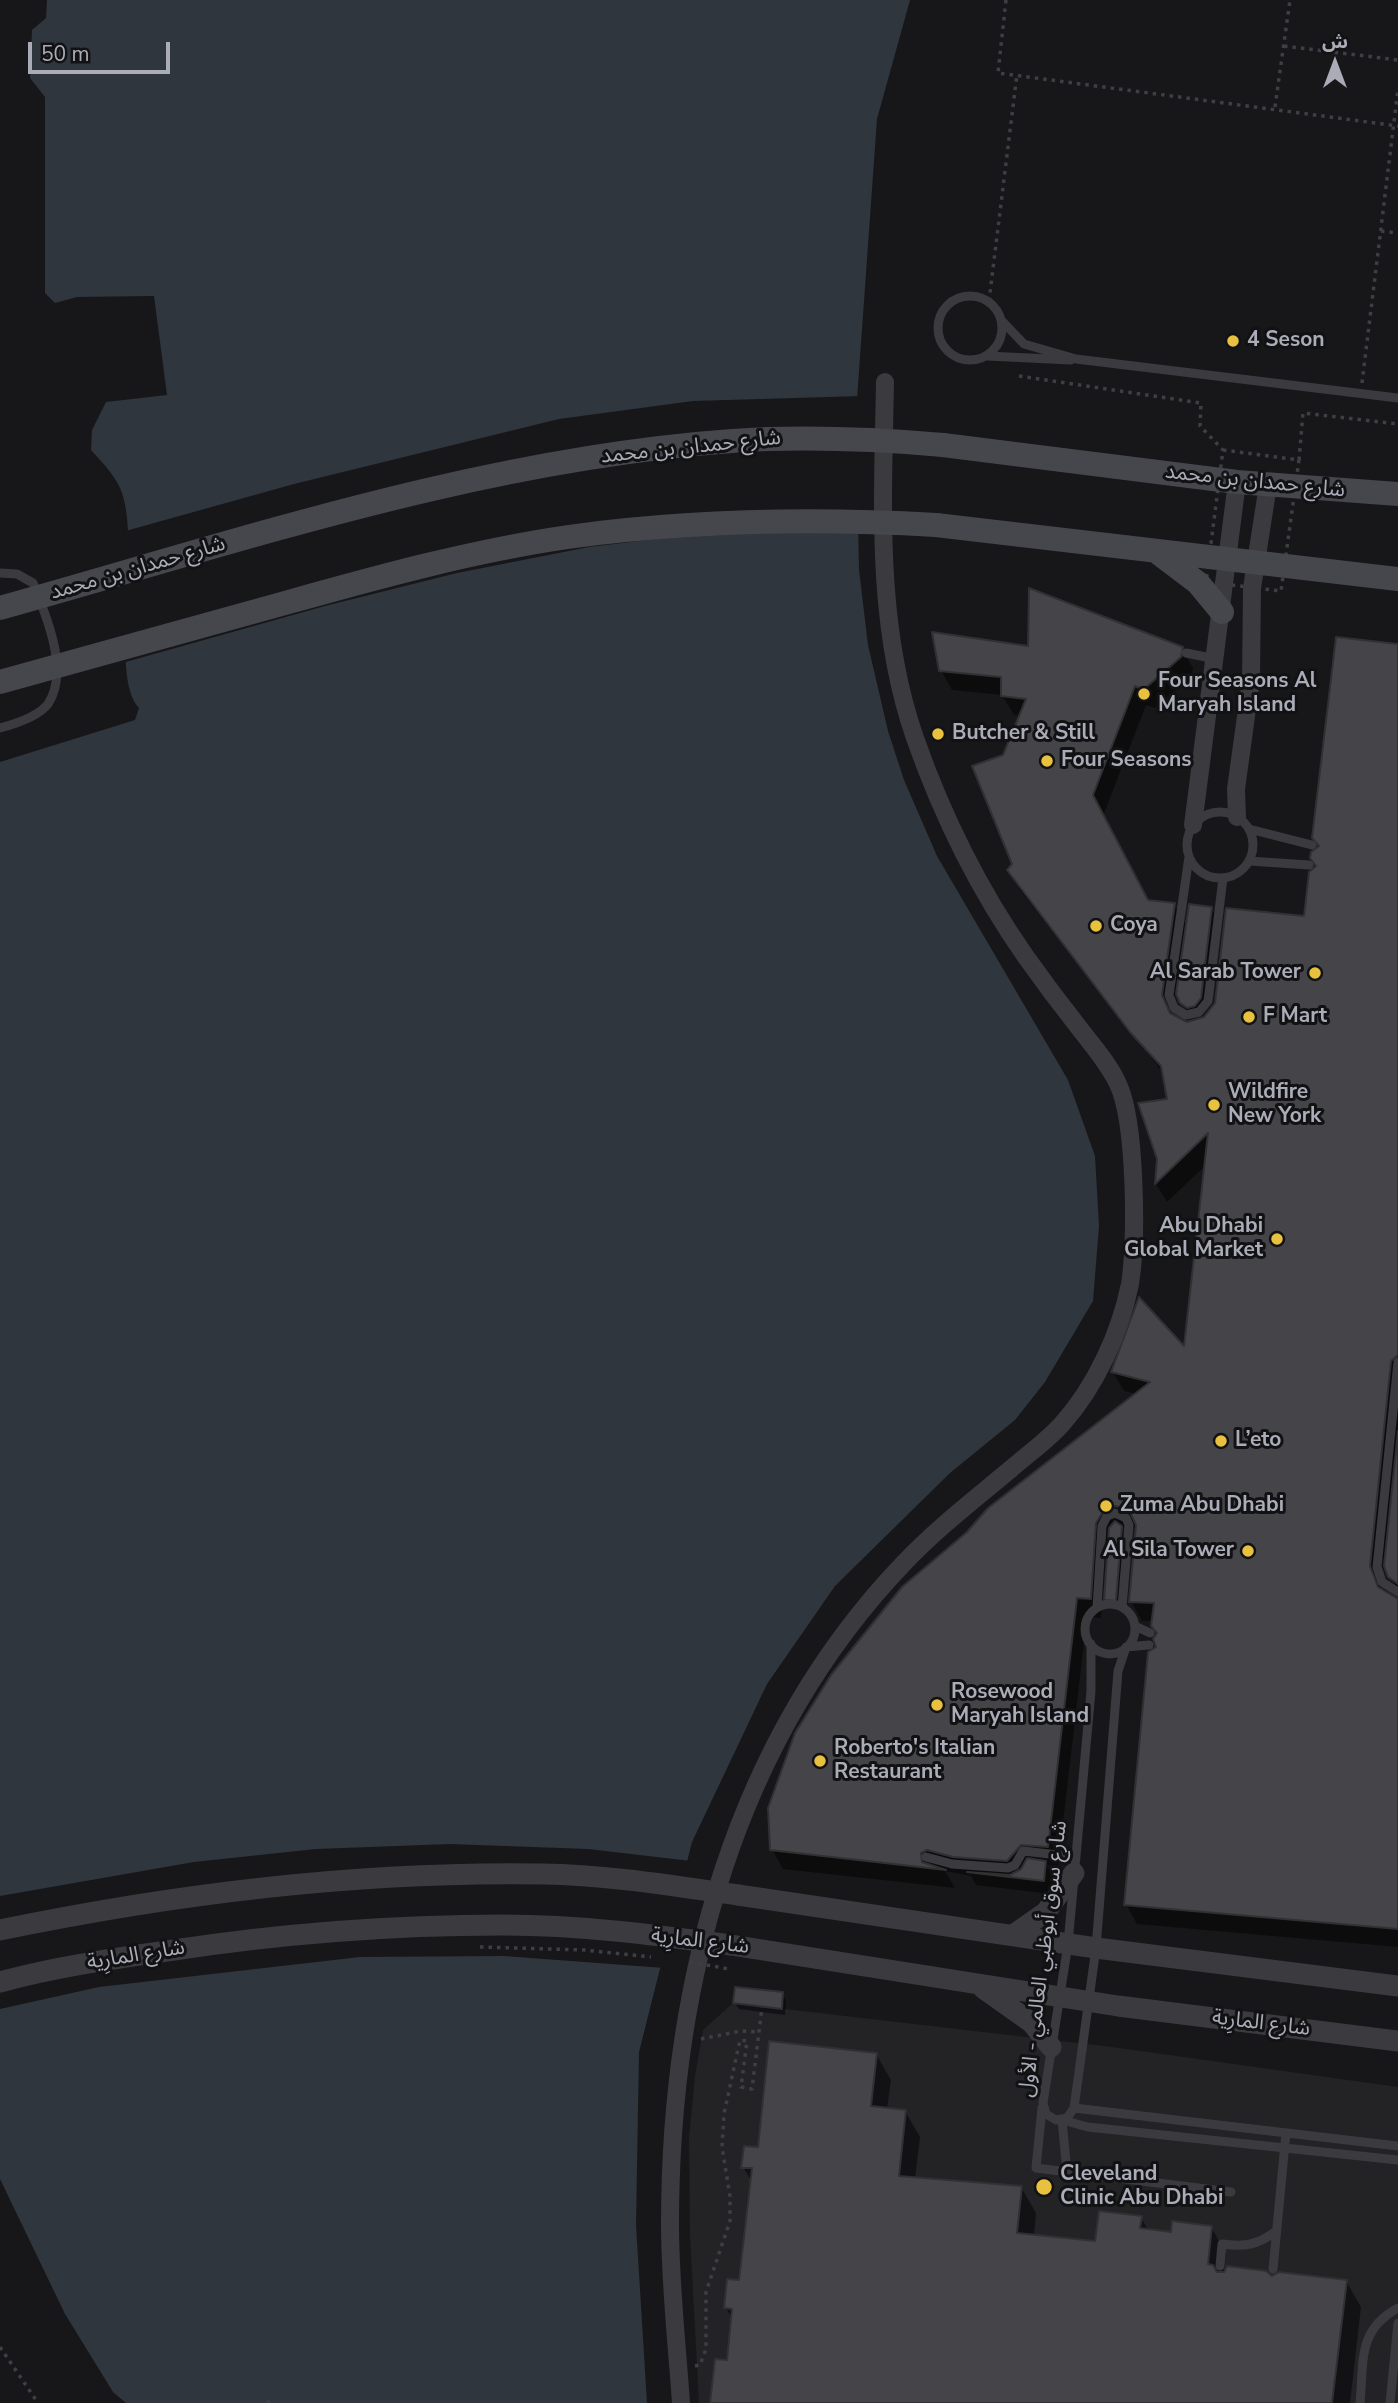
<!DOCTYPE html>
<meta charset="utf-8">
<style>
body{margin:0}
#map{position:relative;width:1398px;height:2403px;overflow:hidden;background:#171719;font-family:"Nunito Sans","Noto Sans Arabic",sans-serif}
canvas{display:block}
.north{position:absolute;left:1300px;top:28px;width:70px;height:70px;-webkit-text-stroke:5px #121214;paint-order:stroke;rotate:0deg;font-size:19px;font-weight:700;line-height:28px;text-align:center;color:#aaacb8}
.north::after{content:'';display:block;margin:auto;width:24px;height:32px;background:#aaacb8;clip-path:polygon(50% 0,100% 100%,50% 72%,0 100%)}
.scale{position:absolute;left:28px;top:42px;width:142px;height:32px;box-sizing:border-box;border:4px solid #aaacb8;border-top:0;padding-left:9px;font-size:21px;line-height:24px;white-space:nowrap;color:#aaacb8;-webkit-text-stroke:5px #121214;paint-order:stroke}
</style>
<div id="map">
<canvas width="1398" height="2403"></canvas>
<div class="north">ش</div>
<div class="scale">50 m</div>
</div>
<script>
const ctx = document.querySelector('canvas').getContext('2d');
ctx.lineJoin = 'round';
function paint(path, color) { ctx.fillStyle = color; ctx.fill(path, 'evenodd'); }
function strokePath(path, color, width, dash) { ctx.strokeStyle = color; ctx.lineWidth = width; ctx.lineCap = dash ? 'butt' : 'round'; ctx.setLineDash(dash || []); ctx.stroke(path); }
function drawText(font, color, halo, rows, align = 'center') {
  ctx.font = font + ' "Nunito Sans","Noto Sans Arabic",sans-serif'; ctx.lineWidth = 6; ctx.setLineDash([]); ctx.textBaseline = 'middle'; ctx.strokeStyle = halo; ctx.fillStyle = color; for (const [text, x, y, turn = 0] of rows) {
    ctx.save(); ctx.translate(x, y); ctx.rotate((+turn || 0) * Math.PI / 180); ctx.textAlign = isNaN(turn) ? turn : align; if (halo) ctx.strokeText(text, 0, 0); ctx.fillText(text, 0, 0); ctx.restore();
  }
}
const built = new Path2D(`
 M733,2003L1112,2047L1398,2087V2403H699L690,2236L689,2138L695,2076L703,2030Z`);
const water = new Path2D(`
 M47,0H910L877,119L856,413L859,570L868,645L888,731L904,780L937,856L1068,1080L1095,1156L1099,1226L1093,1301L1045,1382L1015,1420L950,1473L835,1586L767,1684L692,1842L639,2052L636,2225L647,2403H126L113,2392L65,2314L0,2179V762L135,720L139,708C108,674 143,540 120,488C113,473 101,461 91,450L92,430L106,402L167,395L154,296L77,297L55,303L45,293V97L30,78L32,30L46,18Z`);
const pier = new Path2D(`
 M861,396V531H723L589,547L457,573L325,606L122,663L125,591L122,532L294,484L559,419L693,401Z
 M450,1844L588,1849L691,1861L664,1968L504,1956L360,1957L99,1987L0,2009V1896L194,1862L316,1849Z`);
const shadow = new Path2D(`
 M1398,646V1592L1383,1558L1380,1588L1382,1592L1398,1600V1947L1137,1924L1126,1904L1158,1634L1153,1621H1142L1131,1601L1137,1529L1128,1525L1120,1527L1124,1534L1118,1606H1110L1106,1600L1110,1536L1106,1544L1101,1618L1087,1617L1058,1866L1047,1865L1053,1876L1051,1894L976,1885L971,1876L945,1871L955,1888L783,1869L772,1849L1137,1394L1124,1391L1113,1372L1185,1350L1206,1165L1167,1202L1156,1184L1169,1101L1164,1074L1020,890L1009,870L1014,864L1004,756L1021,716L1014,715L1002,695L952,690L941,670L1029,648H1181L1193,668L1191,677L1155,708L1146,705L1103,816L1148,902L1174,904L1188,928L1211,908L1215,914L1204,1005L1192,1013L1185,1009L1176,989L1172,1016L1186,1024L1205,1019L1305,918L1320,847Z
 M782,1994L786,2000L785,2015L739,2009L735,2003Z
 M876,2054L891,2080L887,2109L905,2111L920,2137L915,2179L1021,2187L1036,2213L1034,2236L1097,2243L1141,2218L1149,2231L1172,2234L1211,2227L1226,2253L1224,2275L1346,2281L1361,2307L1350,2403H712L728,2362L733,2320L726,2308L741,2282L752,2182L743,2167L759,2149Z`);
const building = new Path2D(`
 M1029,588L1183,647L1181,657L1143,690L1135,686L1093,795L1148,900L1175,903L1162,995L1170,1013L1187,1022L1204,1017L1215,1003L1226,908L1304,916L1309,872L1316,866L1310,858L1311,852L1319,846L1312,838L1336,637L1398,644V1355L1391,1361L1370,1566L1378,1587L1398,1599V1929L1124,1905L1148,1652L1156,1647L1153,1639L1157,1633L1151,1626L1154,1603L1129,1602L1136,1525L1130,1512L1116,1506L1104,1510L1096,1523L1091,1599L1077,1598L1048,1847L1021,1845L1007,1861L953,1857L927,1850L921,1853L922,1862L946,1870L770,1850L768,1808L795,1733L831,1675L902,1587L967,1532L988,1508L1150,1382L1111,1372L1139,1297L1184,1346L1208,1133L1155,1184L1157,1159L1138,1103L1167,1099L1161,1066L1130,1032L1007,870L1012,864L972,766L1003,755L1026,699L1001,696V677L939,671L932,632L1028,646Z
 M1189,904L1212,907L1201,998L1195,1006L1187,1008L1180,1003L1176,994Z
 M1398,1431V1584L1388,1577L1384,1566Z
 M1115,1521L1122,1526L1116,1601L1104,1600L1109,1528Z
 M1027,1858L1046,1861L1044,1881L967,1872L1010,1875L1021,1869Z
 M735,1987L783,1992L782,2009L733,2003Z
 M769,2041L877,2053L871,2106L906,2110L899,2176L1022,2186L1017,2233L1095,2241L1099,2211L1142,2216L1140,2228L1171,2232L1172,2221L1212,2226L1208,2264L1213,2265L1217,2272H1224L1227,2266L1266,2271L1272,2276L1279,2272L1347,2280L1332,2403H710L715,2359L727,2360L732,2309L724,2308L727,2279L739,2280L752,2168H741L744,2146L758,2147Z`);
const path = new Path2D(`
 M1006,0L998,73L1398,126
 M1284,46L1398,60
 M1275,107L1290,0
 M1381,231L1398,233
 M989,301L1017,74
 M1019,376L1201,403L1200,426L1223,450
 M1362,383L1398,89
 M1223,450L1299,460L1281,591L1206,582Z
 M1299,460L1303,413L1398,424
 M701,2039L741,2031L758,2032
 M0,2347L38,2403
 M695,2366L700,2365L706,2349V2292L730,2221V2196L722,2147L724,2114L740,2040L747,2041L741,2087L752,2089L762,2007
 M267,2403L272,2399`);
const service = new Path2D(`
 M938 328a32 32 0 1 1 64 0a32 32 0 1 1-64 0Z
 M1002,321L1024,344L1076,359L1398,398
 M987,356L1071,360
 M0,573L17,574L33,583C46,615 70,671 48,704C38,717 15,724 0,728
 M1186,653L1216,659
 M1187 845a33 33 0 1 1 66 0a33 33 0 1 1-66 0Z
 M1249,829L1312,845
 M1189,857L1169,995L1174,1008L1186,1015L1199,1012L1208,1001L1223,878
 M1249,861L1309,865
 M1398,1362L1377,1567L1382,1582L1398,1592
 M1085 1629a25 25 0 1 1 50 0a25 25 0 1 1-50 0Z
 M1097,1608L1102,1526L1107,1516L1115,1513L1126,1518L1129,1525L1122,1607
 M1135,1626L1150,1633
 M1091,1644V1691L1068,1944L1043,2103L1046,2114L1056,2120L1067,2118L1074,2108L1096,1948L1118,1671L1126,1647L1149,1645
 M926,1857L952,1864L1008,1868L1015,1865L1023,1851L1076,1857
 M1042,2108L1036,2168L1231,2192
 M1074,2108L1398,2146
 M1067,2172L1062,2120L1088,2127L1398,2160
 M1220,2266L1222,2244C1245,2247 1257,2245 1275,2232
 M1273,2269L1286,2133
 M1360,2403C1364,2362 1357,2330 1398,2308
 M1390,2403L1398,2323`);
const minor = new Path2D(`
 M1237,817L1236,789L1251,680L1252,588L1268,485
 M1193,825L1237,482
 M681,2403C677,2344 670,2284 670,2224C670,1984 734,1741 903,1564C936,1529 975,1499 1012,1468C1029,1453 1047,1441 1062,1424C1096,1386 1120,1333 1130,1284C1137,1241 1136,1122 1118,1084C1109,1064 1093,1046 1080,1029C1061,1005 1043,981 1026,957C979,890 942,815 915,738C875,624 883,501 885,382`);
const tertiary = new Path2D(`
 M738,1895L1096,1948L1398,1986
 M1013,1935L1046,1912L1074,1873
 M731,1945L1118,2006L1398,2041
 M984,1989L1032,2023L1051,2047`);
const secondary = new Path2D(`
 M943,445L1237,482L1398,494
 M936,525L1398,579
 M1157,552L1198,583L1222,612`);
const pathBridge = new Path2D(`
 M480,1947L584,1950L651,1957
 M690,1962L729,1969`);
const tertiaryBridge = new Path2D(`
 M0,1930C179,1893 360,1871 543,1874C608,1875 674,1886 738,1895
 M0,1982C55,1967 111,1959 167,1951C278,1934 392,1925 504,1925C580,1925 656,1935 731,1945`);
const secondaryBridge = new Path2D(`
 M0,608C240,541 481,459 732,441C802,436 873,439 943,445
 M0,682C95,655 190,629 285,603C378,577 472,551 568,537C691,520 812,518 936,525`);
const markers = [
 [1233,341,7,"#e8c13f"],
 [1144,694,7,"#e8c13f"],
 [938,734,7,"#e8c13f"],
 [1047,761,7,"#e8c13f"],
 [1096,926,7,"#e8c13f"],
 [1315,973,7,"#e8c13f"],
 [1249,1017,7,"#e8c13f"],
 [1214,1105,7,"#e8c13f"],
 [1277,1239,7,"#e8c13f"],
 [1221,1441,7,"#e8c13f"],
 [1106,1506,7,"#e8c13f"],
 [1248,1551,7,"#e8c13f"],
 [937,1705,7,"#e8c13f"],
 [820,1761,7,"#e8c13f"],
 [1044,2187,9,"#e8c13f"]
];
const poiNames = [
 ["4 Seson",1247,341],
 ["Four Seasons Al",1158,682],
 ["Maryah Island",1158,706],
 ["Butcher & Still",952,734],
 ["Four Seasons",1061,761],
 ["Coya",1110,926],
 ["Al Sarab Tower",1301,973,"right"],
 ["F Mart",1263,1017],
 ["Wildfire",1228,1093],
 ["New York",1228,1117],
 ["Abu Dhabi",1263,1227,"right"],
 ["Global Market",1263,1251,"right"],
 ["L’eto",1235,1441],
 ["Zuma Abu Dhabi",1120,1506],
 ["Al Sila Tower",1234,1551,"right"],
 ["Rosewood",951,1693],
 ["Maryah Island",951,1717],
 ["Roberto's Italian",834,1749],
 ["Restaurant",834,1773],
 ["Cleveland",1060,2175],
 ["Clinic Abu Dhabi",1060,2199]
];
const streetNames = [
 ["شارع حمدان بن محمد",691,448,-6],
 ["شارع حمدان بن محمد",1255,482,6],
 ["شارع حمدان بن محمد",138,569,-16],
 ["شارع المارِية",700,1942,7],
 ["شارع المارِية",136,1956,-9],
 ["شارع سوق أبوظبي العالمي - الأول",1044,1959,-83],
 ["شارع المارِية",1261,2024,7]
];
paint(built, '#232326');
paint(water, '#2f363e');
paint(pier, '#171719');
paint(shadow, '#0007');
paint(building, '#444449');
strokePath(building, '#313134', 2);
strokePath(path, '#3e3f44', 3.5, [3.5, 5]);
strokePath(service, '#3a3a3f', 9);
strokePath(minor, '#3a3a3f', 18);
strokePath(tertiary, '#3a3a3f', 21);
strokePath(secondary, '#46474d', 24);
strokePath(pathBridge, '#3e3f44', 3.5, [3.5, 5]);
strokePath(tertiaryBridge, '#3a3a3f', 21);
strokePath(secondaryBridge, '#46474d', 24);
for (const [x, y, r, color] of markers) { const dot = new Path2D(); dot.arc(x, y, r, 0, 2 * Math.PI); ctx.fillStyle = color; ctx.fill(dot); strokePath(dot, '#121214', 2.5); }
drawText('bold 21px', '#aaacb8', '#121214', poiNames, 'left');
drawText('21px', '#aaacb8', '#121214', streetNames);
</script>
